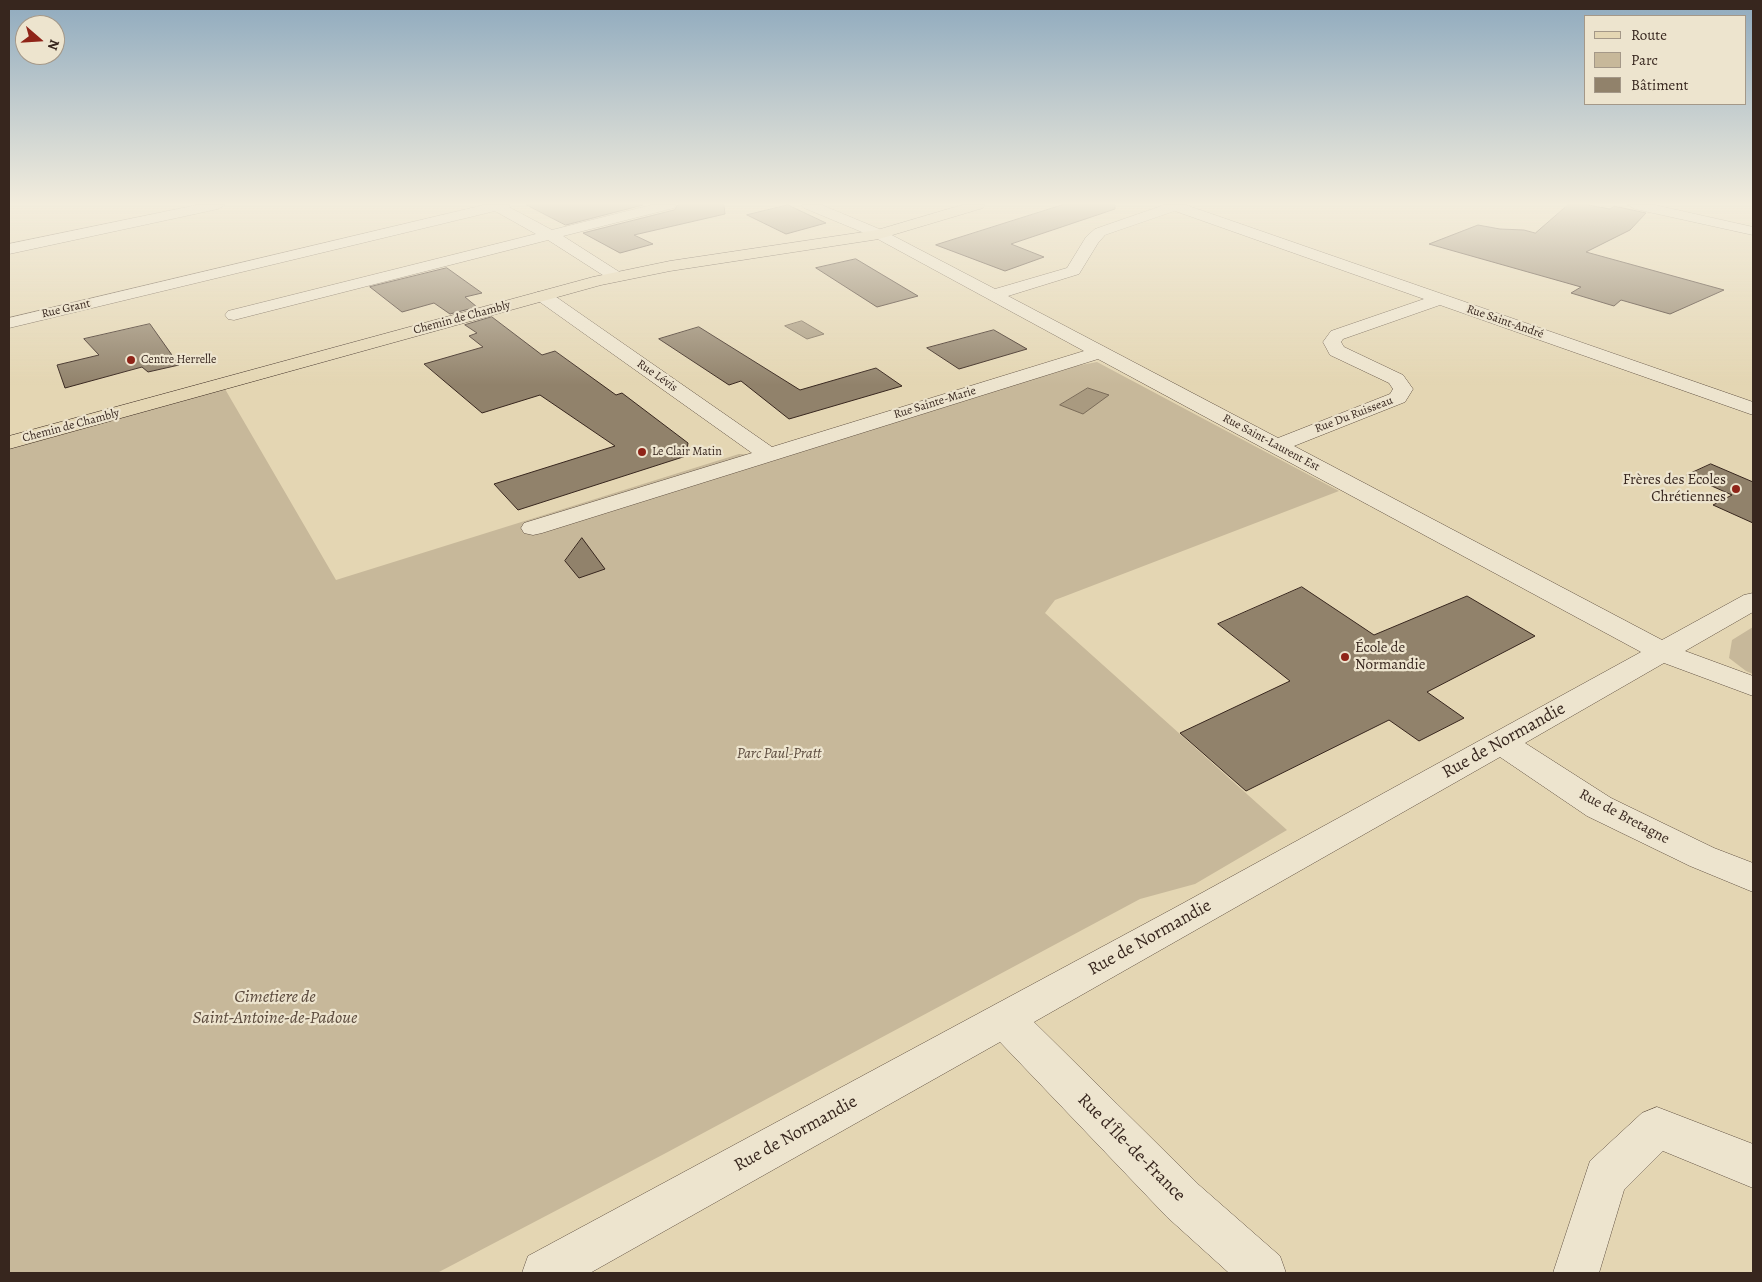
<!DOCTYPE html>
<meta charset="utf-8">
<style>
body{margin:0}
#map{position:relative;width:1762px;height:1282px;overflow:hidden;background:#e4d6b3;font-family:Alegreya,serif}
canvas{display:block}
.frame{position:absolute;inset:0;border:10px solid #37261e;pointer-events:none}
.legend{position:absolute;left:1584px;top:15px;width:162px;height:90px;box-sizing:border-box;background:#ede4ce;border:1px solid #a49888;margin:0;padding:6px 9px;list-style:none;font-size:15px;color:#37261e}
.legend li{display:flex;align-items:center;gap:10px;height:25px}
.legend b{width:25px;border:1px solid #a49888}
.north{position:absolute;left:15px;top:15px;width:50px;height:50px;box-sizing:border-box;background:#ede4ce;border:1px solid #a49888;border-radius:50%;rotate:109deg;font-size:14px;font-weight:700;line-height:20px;text-align:center;color:#37261e}
.north::after{content:'';display:block;margin:auto;width:18px;height:22px;background:#8f2418;clip-path:polygon(50% 0,100% 100%,50% 72%,0 100%)}
</style>
<div id="map">
<canvas width="1762" height="1282"></canvas>
<div class="frame"></div>
<ul class="legend">
<li><b style="height:6px;background:#e4d6b3"></b>Route</li>
<li><b style="height:14px;background:#c7b89a"></b>Parc</li>
<li><b style="height:14px;background:#91826b"></b>Bâtiment</li>
</ul>
<div class="north">N</div>
</div>
<script>
const ctx = document.querySelector('canvas').getContext('2d');
ctx.lineJoin = 'round';
function paint(path, color) { ctx.fillStyle = color; ctx.fill(path, 'evenodd'); }
function strokePath(path, color, width, dash) { ctx.strokeStyle = color; ctx.lineWidth = width; ctx.lineCap = dash ? 'butt' : 'round'; ctx.setLineDash(dash || []); ctx.stroke(path); }
function drawText(font, color, halo, rows, align = 'center') {
  ctx.font = font + ' Alegreya,serif'; ctx.lineWidth = 4.5; ctx.setLineDash([]); ctx.textBaseline = 'middle'; ctx.strokeStyle = halo; ctx.fillStyle = color; for (const [text, x, y, turn = 0] of rows) {
    ctx.save(); ctx.translate(x, y); ctx.rotate((+turn || 0) * Math.PI / 180); ctx.textAlign = isNaN(turn) ? turn : align; if (halo) ctx.strokeText(text, 0, 0); ctx.fillText(text, 0, 0); ctx.restore();
  }
}
const green = new Path2D(`
 M1097,362L1339,491L1055,600L1045,613L1287,830L1195,884L1140,899L664,1154L437,1273H9V449L225,389L336,580L739,454L770,455L1022,376Z
 M1753,627V674L1746,671L1729,658L1732,640Z`);
const water = new Path2D(`
 M802,321L824,334L807,339L785,326Z
 M1088,388L1109,395L1083,414L1060,405Z`);
const building = new Path2D(`
 M527,205H643L566,225Z
 M678,205H724L725,214L634,235L653,244L620,253L583,233L674,210Z
 M788,205L826,223L786,234L747,215Z
 M1062,205H1115V209L1011,244L1044,257L1005,271L936,245Z
 M1568,205H1588L1610,209L1614,206L1646,213L1630,230L1586,252L1724,290L1670,314L1621,300L1614,306L1571,293L1581,287L1429,244L1478,225L1500,229L1524,230L1535,233Z
 M856,259L918,296L877,307L816,268Z
 M447,268L482,293L465,297L477,307L450,314L434,303L402,312L370,287Z
 M492,317L542,355L555,351L616,395L622,393L688,443L686,456L518,510L494,484L615,446L540,395L482,413L424,364L483,347L469,336L477,333L465,325Z
 M150,324L179,365L148,372L142,367L65,388L57,365L99,355L84,339Z
 M699,327L800,390L876,368L902,386L789,419L741,381L729,385L659,339Z
 M994,330L1027,349L959,369L927,348Z
 M1711,464L1753,482V523L1713,505L1732,495L1687,475Z
 M582,538L605,569L579,578L565,561Z
 M1302,587L1374,635L1467,596L1535,636L1427,692L1464,718L1419,741L1389,720L1246,791L1180,733L1290,681L1218,624Z`);
const minor = new Path2D(`
 M197,205H225L218,209L9,254V244Z
 M484,205H510L509,207L552,230L651,205H676L674,208L563,236L621,273L623,276L621,279H609L548,240L234,320L228,319L225,315L228,311L536,234L495,211L9,328V318Z
 M802,205H822L884,231L995,289L1067,268L1086,237L1095,229L1164,205H1186L1753,402V415L1440,305L1343,339L1341,342L1344,347L1403,375L1413,389L1405,402L1294,446L1662,640L1744,595L1753,593V612L1685,651L1753,676V696L1664,663L1525,743L1611,798L1714,848L1753,863V892L1690,866L1587,816L1500,757L1034,1022L1199,1185L1280,1256L1286,1273H1229L1167,1217L1000,1042L590,1273H522L528,1256L1178,906L1641,652L1098,359L542,533L533,535L524,533L521,528L524,523L752,453L537,300L535,296L537,292H549L772,447L1084,351L874,237L804,208ZM1175,211L1424,299L1331,331L1323,342L1330,355L1389,383L1393,389L1390,394L1278,438L1008,296L1079,274L1098,243L1105,235Z
 M1628,205H1655L1753,227V235L1635,209Z
 M1657,1107L1753,1144V1188L1663,1151L1624,1190L1599,1273H1553L1590,1161L1642,1113Z`);
const major = new Path2D(`
 M962,205H985L983,208L879,239L670,271L601,285L9,449V436L593,277L670,261L877,230Z`);
const markers = [
 [131,360,5,"#8f2418"],
 [642,452,5,"#8f2418"],
 [1736,489,5,"#8f2418"],
 [1345,657,5,"#8f2418"]
];
const farStreetnames = [
 ["Rue Grant",66,309,-13],
 ["Chemin de Chambly",462,318,-15],
 ["Rue Saint-André",1505,322,19],
 ["Rue Lévis",657,376,35],
 ["Rue Sainte-Marie",935,403,-17],
 ["Rue Du Ruisseau",1354,415,-21],
 ["Chemin de Chambly",71,426,-15],
 ["Rue Saint-Laurent Est",1271,443,28]
];
const farPoinames = [
 ["Centre Herrelle",141,360],
 ["Le Clair Matin",652,452]
];
const poiNames = [
 ["Frères des Ecoles",1726,480],
 ["Chrétiennes",1726,497],
 ["École de",1355,648,"left"],
 ["Normandie",1355,665,"left"]
];
const parkNames = [
 ["Parc Paul-Pratt",779,754]
];
const streetNames = [
 ["Rue de Bretagne",1624,817,28]
];
const nearStreetnames = [
 ["Rue de Normandie",1504,741,-29],
 ["Rue de Normandie",1150,938,-29],
 ["Rue de Normandie",796,1134,-29],
 ["Rue d'Île-de-France",1131,1148,45]
];
const nearParknames = [
 ["Cimetiere de",275,998],
 ["Saint-Antoine-de-Padoue",275,1019]
];
paint(green, '#c7b89a');
paint(water, '#a99a80');
strokePath(water, '#7b6c59', 1);
paint(building, '#91826b');
strokePath(building, '#37261e', 1);
strokePath(minor, '#625243', 1);
strokePath(major, '#37261e', 1);
paint(minor, '#ede4ce');
paint(major, '#e4d6b3');
const sky = ctx.createLinearGradient(0, 0, 0, 385);
sky.addColorStop(0, '#8faabe');
sky.addColorStop(0.53, '#f3eddd');
sky.addColorStop(1, '#f3eddd00');
ctx.fillStyle = sky;
ctx.fillRect(0, 0, 1762, 385);
for (const [x, y, r, color] of markers) { const dot = new Path2D(); dot.arc(x, y, r, 0, 2 * Math.PI); ctx.fillStyle = color; ctx.fill(dot); strokePath(dot, '#ede4ce', 2); }
drawText('12px', '#37261e', '#ede4ce', farStreetnames);
drawText('12px', '#37261e', '#ede4ce', farPoinames, 'left');
drawText('15px', '#37261e', '#ede4ce', poiNames, 'right');
drawText('italic 15px', '#5b4a3d', '#ede4ce', parkNames);
drawText('15px', '#37261e', '#ede4ce', streetNames);
drawText('18px', '#37261e', '#ede4ce', nearStreetnames);
drawText('italic 18px', '#5b4a3d', '#ede4ce', nearParknames);
</script>
